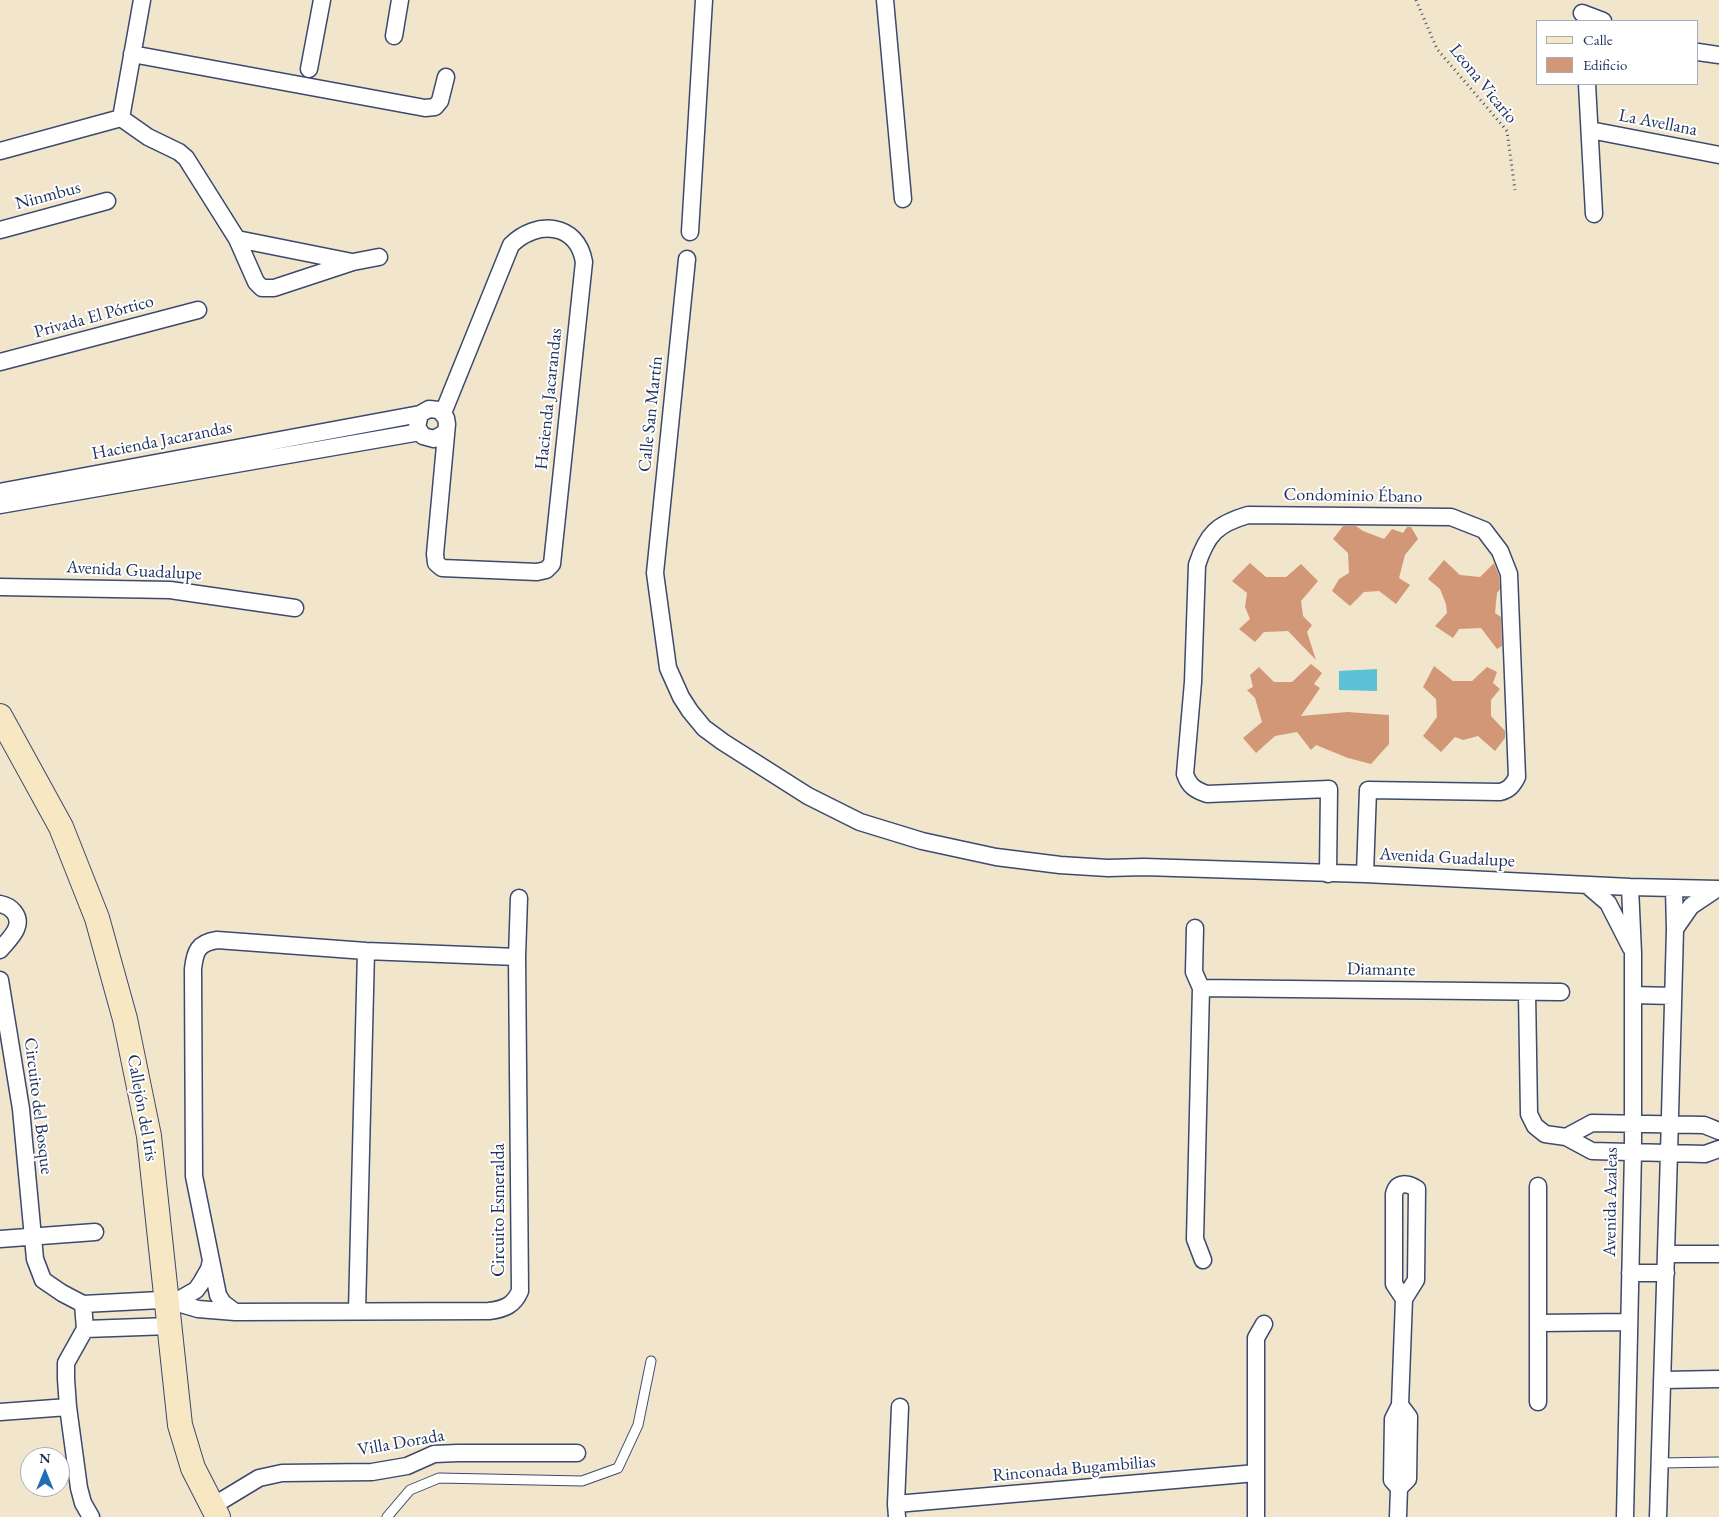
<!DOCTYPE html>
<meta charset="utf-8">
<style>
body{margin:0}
#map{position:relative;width:1719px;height:1517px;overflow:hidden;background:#f1e6cb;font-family:"EB Garamond",serif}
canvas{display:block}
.legend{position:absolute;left:1536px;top:20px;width:162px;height:65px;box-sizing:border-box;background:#fff;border:1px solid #a4acbf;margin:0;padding:6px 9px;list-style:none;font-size:15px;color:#1b2f5e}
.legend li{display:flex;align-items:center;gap:10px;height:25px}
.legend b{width:25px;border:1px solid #a4acbf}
.north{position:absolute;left:20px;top:1447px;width:50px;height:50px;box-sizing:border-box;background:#fff;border:1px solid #a4acbf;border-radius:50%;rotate:0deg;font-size:14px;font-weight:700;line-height:20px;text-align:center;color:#1b2f5e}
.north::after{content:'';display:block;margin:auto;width:18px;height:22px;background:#1f6fb2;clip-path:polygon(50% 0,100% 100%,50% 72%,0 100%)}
</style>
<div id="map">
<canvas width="1719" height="1517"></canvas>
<ul class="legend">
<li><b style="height:6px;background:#f8e7c3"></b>Calle</li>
<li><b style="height:14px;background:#d19777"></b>Edificio</li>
</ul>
<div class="north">N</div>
</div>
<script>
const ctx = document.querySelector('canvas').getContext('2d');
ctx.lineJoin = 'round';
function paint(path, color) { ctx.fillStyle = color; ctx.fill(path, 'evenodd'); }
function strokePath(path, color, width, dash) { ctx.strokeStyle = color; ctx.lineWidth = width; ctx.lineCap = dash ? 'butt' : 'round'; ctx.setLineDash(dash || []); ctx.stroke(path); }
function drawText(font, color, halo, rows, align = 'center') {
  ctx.font = font + ' "EB Garamond",serif'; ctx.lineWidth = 4; ctx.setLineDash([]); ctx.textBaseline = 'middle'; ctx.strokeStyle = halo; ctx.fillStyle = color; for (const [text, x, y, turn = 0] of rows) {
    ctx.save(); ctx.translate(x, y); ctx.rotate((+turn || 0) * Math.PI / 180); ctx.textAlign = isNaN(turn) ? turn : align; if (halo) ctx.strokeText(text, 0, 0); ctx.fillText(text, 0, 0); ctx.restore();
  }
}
const water = new Path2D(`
 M1377,669V691L1339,690V671Z`);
const building = new Path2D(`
 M1343,526H1356L1363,531L1384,539L1392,529L1403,533L1407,527H1411L1418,539L1405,555L1399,578L1410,585L1396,604L1379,591L1364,592L1350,606L1332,591L1339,579L1349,573L1348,553L1333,539Z
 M1444,560L1460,575L1480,577L1494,563L1499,576L1500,589L1497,593L1495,613L1501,617L1502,646L1497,649L1481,628L1459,629L1453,638L1435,626L1447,613L1446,604L1440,589L1428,579Z
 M1250,563L1266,577H1286L1301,564L1318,581L1301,601L1303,616L1312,625L1307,632L1316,660L1288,631L1264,632L1255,642L1239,629L1250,619L1245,607L1247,593L1232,581Z
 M1311,664L1322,673L1314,684L1320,688L1301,716L1347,712L1389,715V744L1371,764L1348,758L1316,745L1311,750L1297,732L1275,736L1256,753L1243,738L1262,722L1255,698L1247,690L1253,687L1250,675L1259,667L1274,682H1292Z
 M1434,666L1453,681H1472L1487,667L1497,672L1493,683L1500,689L1491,700V716L1505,731V738L1495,751L1478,736L1463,740L1455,737L1441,752L1423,736L1437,717L1436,699L1423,687Z`);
const path = new Path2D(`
 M1416,0L1437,49L1507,131L1515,190`);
const lane = new Path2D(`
 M1660,1463L1719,1462
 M387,1517L410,1490L439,1478L582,1481L618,1468L638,1425L651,1361`);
const street = new Path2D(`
 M885,0L903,199
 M1582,13L1603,21
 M394,36L400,0
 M1698,52L1719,55
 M132,54L425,108L435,107L440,101L446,77
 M309,69L322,0
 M1587,84L1594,214
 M121,118L148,137L179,152L186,158L237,239L256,282L262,288H274L353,262L379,257
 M121,118L142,0
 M1590,130L1719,155
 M0,151L121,118
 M0,230L107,201
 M690,232L704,0
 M237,239L352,262
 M687,259L655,573L668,668L681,697L690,711L704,728L723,742L808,796L860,822L922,841L996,857L1060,865L1108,868L1144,867L1365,874L1630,887L1719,889
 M0,362L198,310
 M443,413L511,245C536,220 577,222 584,262L552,564L546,570L537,572L442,568L436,563L435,554L447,424L446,418L439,410L429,409L420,414L417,427L423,436L434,439L443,434L446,430
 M0,492L420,414
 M0,505L420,432
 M0,587L170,590L295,608
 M1328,874L1329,789L1207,794C1195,790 1189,786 1185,774L1193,682L1197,565C1207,534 1217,524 1248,515L1451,517L1484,530L1500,551L1509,574L1517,777C1513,785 1509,790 1500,792L1368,790L1365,874
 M1587,885L1608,903L1631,948
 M0,904C6,905 10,907 14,912C25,926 9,939 0,950
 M1195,928L1194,972L1201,988L1195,1239L1203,1260
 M1675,929L1691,906L1715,890
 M0,980L21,1109L35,1259L43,1280L62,1293L83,1304L85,1329L66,1363V1379L68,1407L79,1488L83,1503L91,1517
 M1201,988L1561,992
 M1527,992L1529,1114L1535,1126L1545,1134L1566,1137L1592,1151L1705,1154L1719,1149
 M1633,995L1673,996
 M1566,1137L1592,1123L1704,1125L1719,1131
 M1538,1186V1402
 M0,1239L95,1232
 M1666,1254H1719
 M1630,1273H1666
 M167,1300L198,1309L235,1312L489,1311C505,1309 514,1305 520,1291L517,957L519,898
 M83,1304L180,1299L196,1290L201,1283L209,1269L211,1261
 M357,1311L366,951
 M235,1312L223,1303L218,1295L194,1176L193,969C195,951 198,943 217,940L366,951L517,957
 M1538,1323L1629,1322
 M85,1329L170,1326
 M1662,1380L1719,1379
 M0,1412L68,1407
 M1399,1488L1408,1479L1409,1417L1400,1405
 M896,1504L1256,1473
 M211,1507L259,1478L282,1473L372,1472L407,1466L434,1454L458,1453H577
 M897,1517L896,1504L900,1407
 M1256,1517V1338L1264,1324
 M1398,1517L1399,1488L1392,1480L1393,1419L1400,1405L1404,1299L1416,1280L1417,1189C1408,1183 1397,1181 1394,1194V1284L1404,1299
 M1625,1517L1633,1152V953L1630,887
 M1658,1517L1669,1153L1675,929L1674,889`);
const secondary = new Path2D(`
 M0,716L61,827L97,918L125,1019L149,1136L180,1425L193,1468L218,1517`);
const streetNames = [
 ["Leona Vicario",1483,84,51],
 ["La Avellana",1658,123,11],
 ["Ninmbus",48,196,-15],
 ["Privada El Pórtico",94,317,-15],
 ["Hacienda Jacarandas",549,399,-84],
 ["Calle San Martín",651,414,-84],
 ["Hacienda Jacarandas",162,441,-11],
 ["Condominio Ébano",1353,496,1],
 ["Avenida Guadalupe",134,571,3],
 ["Avenida Guadalupe",1447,858,3],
 ["Diamante",1381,970,1],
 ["Circuito del Bosque",38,1106,83],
 ["Callejón del Iris",142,1108,80],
 ["Avenida Azaleas",1611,1202,-89],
 ["Circuito Esmeralda",499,1210,-90],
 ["Villa Dorada",401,1443,-10],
 ["Rinconada Bugambilias",1074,1469,-5]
];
paint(water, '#5ac1d7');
paint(building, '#d19777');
strokePath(lane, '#3b4a6e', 11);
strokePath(street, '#3b4a6e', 19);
strokePath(secondary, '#3b4a6e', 26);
strokePath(path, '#3b4a6e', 3, [1, 4]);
strokePath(lane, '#fff', 9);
strokePath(street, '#fff', 16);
strokePath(secondary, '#f8e7c3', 24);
drawText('18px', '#1b2f5e', '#fff', streetNames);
</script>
